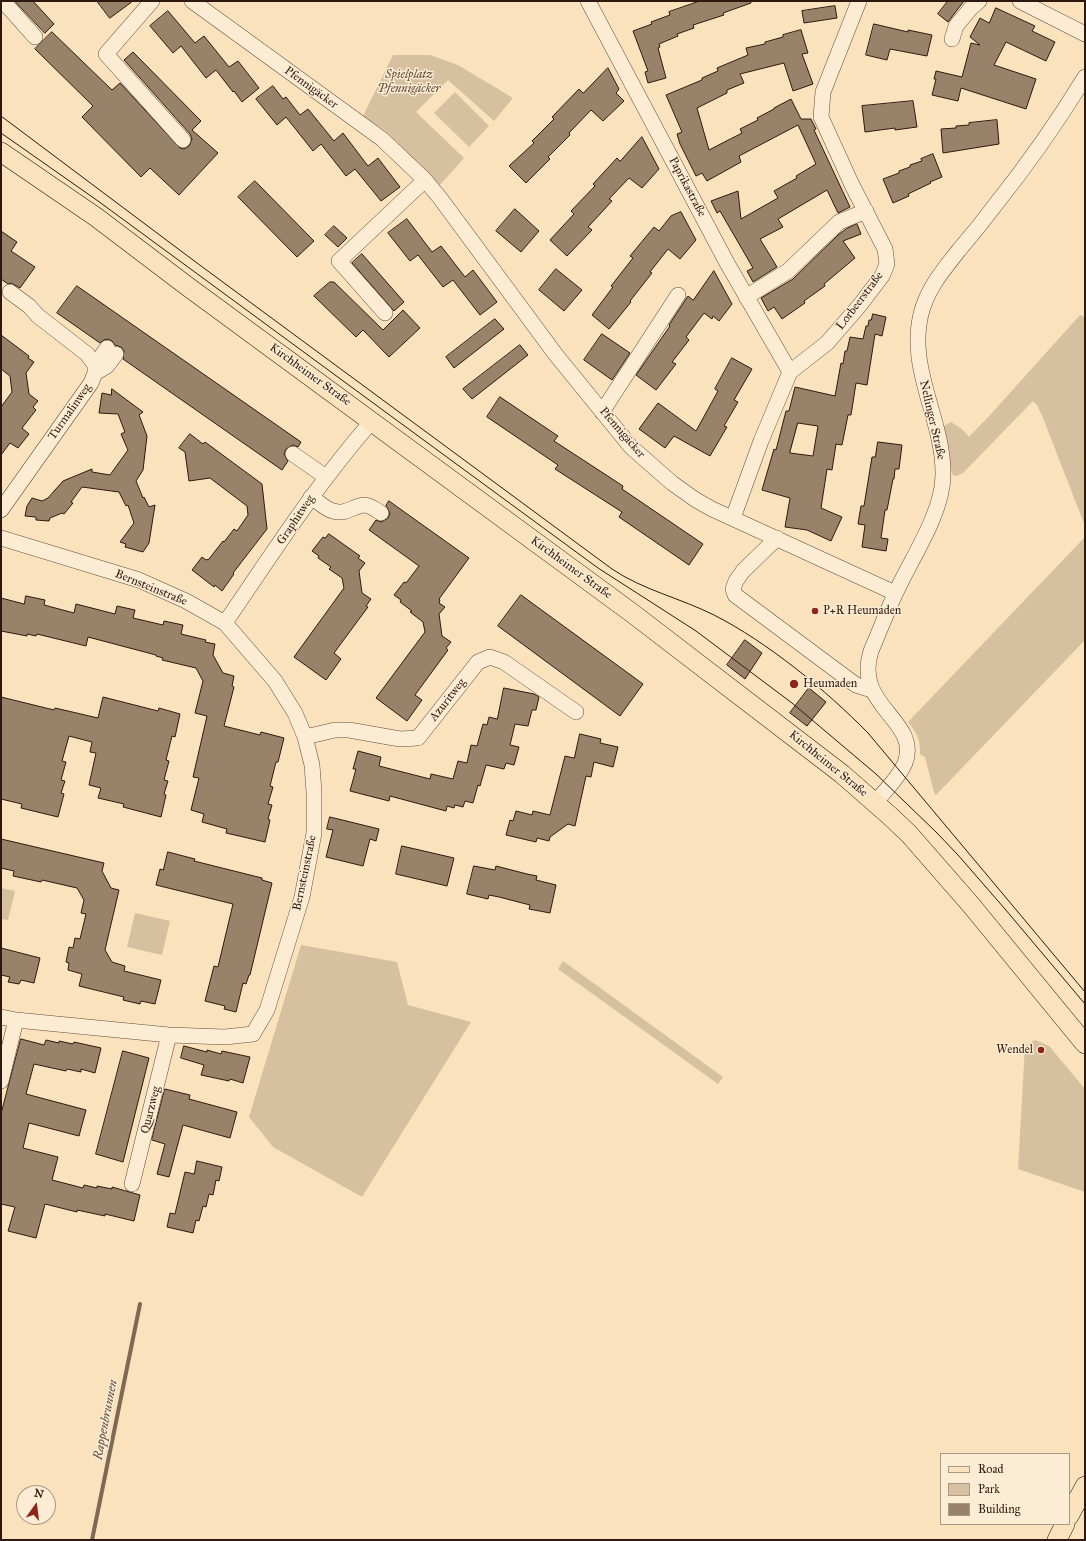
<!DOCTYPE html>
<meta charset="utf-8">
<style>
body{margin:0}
#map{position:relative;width:1086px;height:1541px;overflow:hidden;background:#f9e2bc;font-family:"IM FELL Great Primer",serif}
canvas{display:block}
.frame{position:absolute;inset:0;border:2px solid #2e1910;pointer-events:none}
.legend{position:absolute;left:940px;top:1453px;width:130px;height:72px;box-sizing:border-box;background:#fbecd3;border:1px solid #a99885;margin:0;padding:5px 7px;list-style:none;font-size:12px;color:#2e1910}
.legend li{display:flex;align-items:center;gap:8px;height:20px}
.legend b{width:20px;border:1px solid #a99885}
.north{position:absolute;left:16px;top:1485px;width:40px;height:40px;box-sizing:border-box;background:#fbecd3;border:1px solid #a99885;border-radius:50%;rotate:14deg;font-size:11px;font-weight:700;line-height:16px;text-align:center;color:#2e1910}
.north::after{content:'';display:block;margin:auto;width:14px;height:18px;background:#8f2418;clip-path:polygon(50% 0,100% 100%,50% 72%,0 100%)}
</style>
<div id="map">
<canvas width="1086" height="1541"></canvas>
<div class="frame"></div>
<ul class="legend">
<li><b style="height:5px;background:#f9e2bc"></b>Road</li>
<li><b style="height:11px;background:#d6c09f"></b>Park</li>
<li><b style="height:11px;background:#988269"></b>Building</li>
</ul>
<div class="north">N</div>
</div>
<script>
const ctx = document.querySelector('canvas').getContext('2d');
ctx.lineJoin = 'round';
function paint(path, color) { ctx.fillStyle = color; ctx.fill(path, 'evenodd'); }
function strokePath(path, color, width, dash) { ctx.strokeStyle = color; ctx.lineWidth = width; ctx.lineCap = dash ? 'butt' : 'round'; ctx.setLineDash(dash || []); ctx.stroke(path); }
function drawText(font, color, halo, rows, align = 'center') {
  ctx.font = font + ' "IM FELL Great Primer",serif'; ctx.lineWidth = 3; ctx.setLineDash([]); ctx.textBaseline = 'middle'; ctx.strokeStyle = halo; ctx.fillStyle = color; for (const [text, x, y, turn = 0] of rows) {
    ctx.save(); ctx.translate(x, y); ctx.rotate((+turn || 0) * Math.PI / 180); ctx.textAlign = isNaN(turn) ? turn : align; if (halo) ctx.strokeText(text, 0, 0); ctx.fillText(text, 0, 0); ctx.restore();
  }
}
const green = new Path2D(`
 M393,55H430L458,65L513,98L494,121L448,80L416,112L464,158L439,186L386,131L363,116Z
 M455,92L489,126L469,147L434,113Z
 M1080,315L1085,317V526L1043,418L1037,405L1033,401L964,472L957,476L953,475L951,471L942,427L951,422L962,429L969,437L991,414Z
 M1085,537V640L936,795L934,792L925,757L920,754C921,741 916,731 908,722Z
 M1,888L15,891L8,920L1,919Z
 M135,913L170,921L162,955L127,947Z
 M301,945L397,962L408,1005L471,1022L362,1197L273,1147L249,1117Z
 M563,961L723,1077L718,1084L558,969Z
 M1035,1040L1049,1046L1085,1089V1192L1018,1169L1025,1046Z`);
const stream = new Path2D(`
 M92,1540L140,1304`);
const building = new Path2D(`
 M15,1H33L54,24L45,33Z
 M97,1H133L110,18Z
 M700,1H751V3L723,13L724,15L693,25L694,28L677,34L678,36L659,44L660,47L658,48L666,78L648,83L645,72L648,71L633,31L652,24L651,22L670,15L669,12Z
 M948,1H964L948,22L938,14Z
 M835,6L837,18L804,23L802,11Z
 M996,8L1035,26L1032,31L1055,42L1046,61L1006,42L994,65L1036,79L1026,109L961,88L958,101L932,95L936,79H934L936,71L962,77L971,43L980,45L970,37L980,18L989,23Z
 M168,11L195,43L204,36L229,67L238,61L259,88L242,102L234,91L233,92L216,70L206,78L181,46L173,53L150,26Z
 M874,24L908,32V30L932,35L927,56L890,49L887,60L866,55Z
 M801,30L808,53L802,54L813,84L793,91L784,63L740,74L744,83L727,90V93L697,108L709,150L742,133L740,129L758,120L757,118L774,109V108L791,99L801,119H811L816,129L814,130L850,207L838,213L827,190L778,219L783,227L760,239L777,267L753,282L747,271L753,268L720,211L717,213L711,201L738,191L741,219L778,198L774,191L797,178L796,176L816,164L798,125L739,156L741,162L707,181L702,173L696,176L680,144L677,134L682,132L666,95L702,80V78L718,71L717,68L748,55L746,48L765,44V42L783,37V35Z
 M52,32L112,90L120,83L180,148L184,149L189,146L192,139L190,134L124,60L133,52L201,121L192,130L218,153L179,195L150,168L141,177L82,117L93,106L35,49Z
 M608,68L619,89L616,93L624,101L603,121L591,110L569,133L570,135L548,157L550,159L526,183L509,166L534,143L532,141L554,119L552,117L579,89L583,93Z
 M273,86L283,99L286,97L300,115L308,109L334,141L343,133L368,166L378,158L400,187L381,201L355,169L346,176L321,144L313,151L286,117L277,125L256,99Z
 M913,101L917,127L895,130V128L865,132L862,106Z
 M997,120L999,144L943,153L941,129L956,128V126L969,125V123Z
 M642,137L659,169L642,188L629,178L609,199L612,201L588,227L592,230L567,256L550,240L574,214L571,211L595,186L593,184L617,158L620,161Z
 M933,154L942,177L930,182L931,183L908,194L909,196L893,203L883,179L899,173V171L910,167V165L922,161L921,159Z
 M255,181L314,241L297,257L238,197Z
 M515,209L539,231L521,252L496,231Z
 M681,212L696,240L680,259L668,249L650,272L652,273L630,301L631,302L609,329L592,315L613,287L611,286L633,258L630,256L654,227L659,231L671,216Z
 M407,219L432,252L441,246L465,277L473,270L497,302L480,315L453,280L443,287L418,255L410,261L388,233Z
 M857,224L861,234L843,241L855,258L824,284L825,286L804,301L805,303L782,319L774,307L768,311L761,298L793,279L838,235L846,229Z
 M334,226L347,238L338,247L325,235Z
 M1,231L17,242L11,251L35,267L20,288L11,283L8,284L1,279Z
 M362,254L404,302L394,311L352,263Z
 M556,269L582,290L564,311L539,290Z
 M714,271L732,304L719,321L713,316L712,319L704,313L686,337L689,340L672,362L676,364L656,390L636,375L670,326L669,325L686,299L688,296L693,300Z
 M330,282H334L383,330L403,310L420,328L389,357L363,330L356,337L314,296Z
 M77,286L301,442L298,447L293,445L286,449L284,454L288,461L282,470L123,359L124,351L121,347L115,345L112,341L108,339L104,340L100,343L57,313Z
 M873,314L886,317L882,336L875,334L867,385L856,383L851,415H848L842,445L836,444L832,470L827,469L821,508L842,517L831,541L807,530L785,527L790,498L762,490L774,449L776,450L786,411H789L795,387L835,396L841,363L843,364L845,351H847L850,337L863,339L866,326H868L869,320H871ZM798,423L818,426L813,456L790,453Z
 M495,319L504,329L454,368L446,357Z
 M602,334L630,353L612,380L584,360Z
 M1,335L29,356L28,358L34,362L26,373L29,394L38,401L33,407L36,410L22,428L29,434L18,448L10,443L1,455V407L12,392L10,376L1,369Z
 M520,345L528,355L472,399L463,389Z
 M732,358L752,369L734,400L738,402L724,426L727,427L710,456L674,436L665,448L639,429L658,403L696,431L718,391L715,389Z
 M112,389L143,412L139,415L147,436L143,470L136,481L143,498L144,497L149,507L155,505L149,543L143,552L125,547L126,544L120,542L134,523L128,505L126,506L119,492L82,487L71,502L73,503L64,514L62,513L50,518L49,521L36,520V517L25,516L27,506L32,498L42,501L48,498L63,481L92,469V472L110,475L128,450L121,434L125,432L118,414L99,413L102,393L111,395Z
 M500,397L558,436L554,441L623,486L622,489L703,544L689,565L619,517L622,512L555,469L558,465L487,417Z
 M190,434L203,444L205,442L262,484L267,529L233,573L234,574L222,591L215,585L214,587L192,570L202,557L206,560L209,559L223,541L224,542L234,529L237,531L248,515L247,506L210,478L189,481L185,452L179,448Z
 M878,442L902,445L899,469H895L894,479H893L887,510H885L881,538L888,539L886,551L862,547L865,525L858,524L861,506H864L872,457H875Z
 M389,501L469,558L439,599L440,600L439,603L445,607L439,614L442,636L451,642L446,648L448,650L415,695L422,700L407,721L376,698L425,632L423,622L410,612L412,611L400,602L401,600L394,595L404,582L406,583L419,566L369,530L376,520L381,522L388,518L390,513L386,506Z
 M329,534L360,556L358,558L365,563L359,571L362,593L371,599L366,606L368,607L334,653L341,659L326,680L294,657L344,588L342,578L329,569L331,567L318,558L319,556L312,551L323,537L325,538Z
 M521,595L643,684L620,716L498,626Z
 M26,596L45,600L44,605L74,613L76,604L115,614L117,606L135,610L133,618L163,625L164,621L183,625L181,634L206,640L205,642L215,644L213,655L223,673L234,676L232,686L234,687L224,726L260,735L261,732L284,738L278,762H276L270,786L273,787L268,804L272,805L268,819L270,820L265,842L226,833L227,829L202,822L204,814L191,810L199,778L193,777L207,716L195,713L203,681L196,668L162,660L163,658L156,656V655L88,637L86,646L37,634L36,636L27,634V636L1,631V598L24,604Z
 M745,640L762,653L745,679L727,665Z
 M504,688L534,694L539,697L536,710H532L528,726L515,724L510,745L519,747L514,765L506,763L504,769L486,765L480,786L478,785L473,803L465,801L463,807L455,805L454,808L447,806L446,811L390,796L389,801L350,791L356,769H353L358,751L381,757L379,766L430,779L431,774L453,779L458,761L467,763L471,745L477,746L483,724L487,725L489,717L497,719Z
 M809,688L826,702L807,726L790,713Z
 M1,697L54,710L55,708L98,718L103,697L158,711L159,708L180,714L175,737L172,736L166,760L169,761L164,780L168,781L164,794L166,795L161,817L123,807L124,804L98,798L101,788L89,785L96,753L90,752L92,742L69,736L62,761L66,762L61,780L65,781L61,793L64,794L58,817L21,808L22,804L1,799Z
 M580,734L601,739L600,743L618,747L613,767L594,762L591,777L586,776L575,826L568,824L550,837L549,841L537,838L536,842L506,835L510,820L513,821L516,811L532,815L533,811L550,815L565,756L574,758Z
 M330,817L379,829L376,841L370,839L363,866L326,857L333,830L327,829Z
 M1,839L104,863L102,871L111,888L119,890L105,950L112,962L125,966L124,971L161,980L155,1004L141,1001L140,1004L123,1000L124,997L79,986L82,974L68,970L69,963L66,962L69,947L73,948L75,938L80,939L86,914L81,913L84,900L77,888L42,880L41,882L13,876L14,871L1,868Z
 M402,846L454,858L447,886L396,874Z
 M168,852L195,859L194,861L262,878V880L272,883L250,975H249L246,984L243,983L236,1012L224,1009L225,1006L205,1001L214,966L218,967L233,904L156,885L160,869L163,870Z
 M474,866L495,870L496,866L527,874L537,876L536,880L556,885L550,913L529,909L530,905L499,897L489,895L488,899L467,894Z
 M1,948L40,958L34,983L21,980L19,984L8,982L10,977L1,975Z
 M21,1039L44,1045L46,1040L59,1043V1041L73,1044L74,1042L101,1048L95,1073L81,1069V1072L67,1069L66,1071L34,1064L26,1094L86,1110L79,1136L29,1123L23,1148L58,1157L52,1180L83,1188L84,1185L97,1188V1186L112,1189V1187L140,1195L134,1221L105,1214V1216L77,1210V1212L45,1204L36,1238L8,1231L15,1207L1,1204V1114Z
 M184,1046L207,1052V1050L221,1054L222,1051L250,1057L243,1083L230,1079L229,1081L201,1075L204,1065L181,1058Z
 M123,1051L149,1058L123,1162L96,1154Z
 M165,1089L190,1095L189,1099L237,1112L230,1138L183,1125L169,1177L157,1174L165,1144L152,1140Z
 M197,1161L222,1167L219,1181L216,1180L213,1195L209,1194L206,1207L203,1206L199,1221L196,1220L193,1233L167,1227L170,1213L175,1214L185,1172L194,1174Z`);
const minor = new Path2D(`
 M3,1L35,37
 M152,1L106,54L183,140
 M192,1L382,139L425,180L440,198L556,355L631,447L672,483L696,500L712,509L895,593
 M588,1L727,263L790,372
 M1020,1L1085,34
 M952,39L956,26L971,8L979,1
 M746,297L788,271L839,222L866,211
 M385,313L339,261L425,180
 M95,365L107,348
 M95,373L107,366L116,354
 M602,412L678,295
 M293,454L326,477
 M311,497C318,501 325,509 333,511C346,515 353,506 364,505C370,505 376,510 381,513
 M1,510L91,383L95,373V365L87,354L38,316L29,306L10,292
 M733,518L761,441L790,372L827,343L860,305L882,276L887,264L885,249L852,185L821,117L823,92L859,1
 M1,538L139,580L186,601L225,623L275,681L295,713L305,737L312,765L314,792V833L302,897L267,1010L253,1034L225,1037L169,1035L16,1020L1,1017
 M777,538L743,571L736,581L733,589L735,595L856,685L872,690
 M225,623C272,554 317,484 372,421
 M305,737L335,730H349L400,739L418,738L478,662L490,657L504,662L576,712
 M875,803C885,790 899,778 905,763C921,720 853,707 871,651C881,628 890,603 902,580C917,550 943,509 943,475C944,418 904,365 923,307C931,284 945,268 959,250C972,235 984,220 996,204C1028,164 1058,121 1085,77
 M1,1081L16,1020
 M132,1184L169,1035`);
const major = new Path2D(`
 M1,152L96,217L187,286L632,613L842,774L890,816L909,834L971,905L1085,1044
 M1069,1516L1085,1486
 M1057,1540L1065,1524`);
const tram = new Path2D(`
 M1,116L197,263L612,569C643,590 680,598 714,615C767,642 826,690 868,733L1085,992
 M1,133L98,201L598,568L696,631L792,703L876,774L937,833L958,855L1005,909L1085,1004`);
const markers = [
 [815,611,4,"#8f2418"],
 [794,684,5,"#8f2418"],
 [1041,1050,4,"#8f2418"]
];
const parkNames = [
 ["Spielplatz",409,75],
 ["Pfennigäcker",409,89]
];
const streetNames = [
 ["Pfennigäcker",311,88,36],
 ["Paprikastraße",687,187,62],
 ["Lorbeerstraße",860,301,-53],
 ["Kirchheimer Straße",310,375,36],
 ["Turmalinweg",70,412,-55],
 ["Nellinger Straße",932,420,77],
 ["Pfennigäcker",622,433,49],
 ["Graphitweg",296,520,-56],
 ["Kirchheimer Straße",571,568,36],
 ["Bernsteinstraße",151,588,22],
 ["Azuritweg",448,700,-52],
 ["Kirchheimer Straße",828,764,39],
 ["Bernsteinstraße",305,873,-78],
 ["Quarzweg",151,1110,-76]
];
const poiNames = [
 ["P+R Heumaden",823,611],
 ["Heumaden",803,684],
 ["Wendel",1033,1050,"right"]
];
const waterNames = [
 ["Rappenbrunnen",106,1420,-79]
];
paint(green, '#d6c09f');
strokePath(stream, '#7e6954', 4);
paint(building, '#988269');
strokePath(building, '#2e1910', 1);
strokePath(minor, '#614b3b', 16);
strokePath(major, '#2e1910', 20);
strokePath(minor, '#fbecd3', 15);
strokePath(major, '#f9e2bc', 19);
strokePath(tram, '#2e1910', 1);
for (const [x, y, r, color] of markers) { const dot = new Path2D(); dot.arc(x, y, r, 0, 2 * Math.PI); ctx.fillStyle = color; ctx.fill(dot); strokePath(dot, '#fbecd3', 1.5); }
drawText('italic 12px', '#604b3b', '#fbecd3', parkNames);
drawText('12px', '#2e1910', '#fbecd3', streetNames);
drawText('12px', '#2e1910', '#fbecd3', poiNames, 'left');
drawText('italic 13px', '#644e3e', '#fbecd3', waterNames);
</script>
